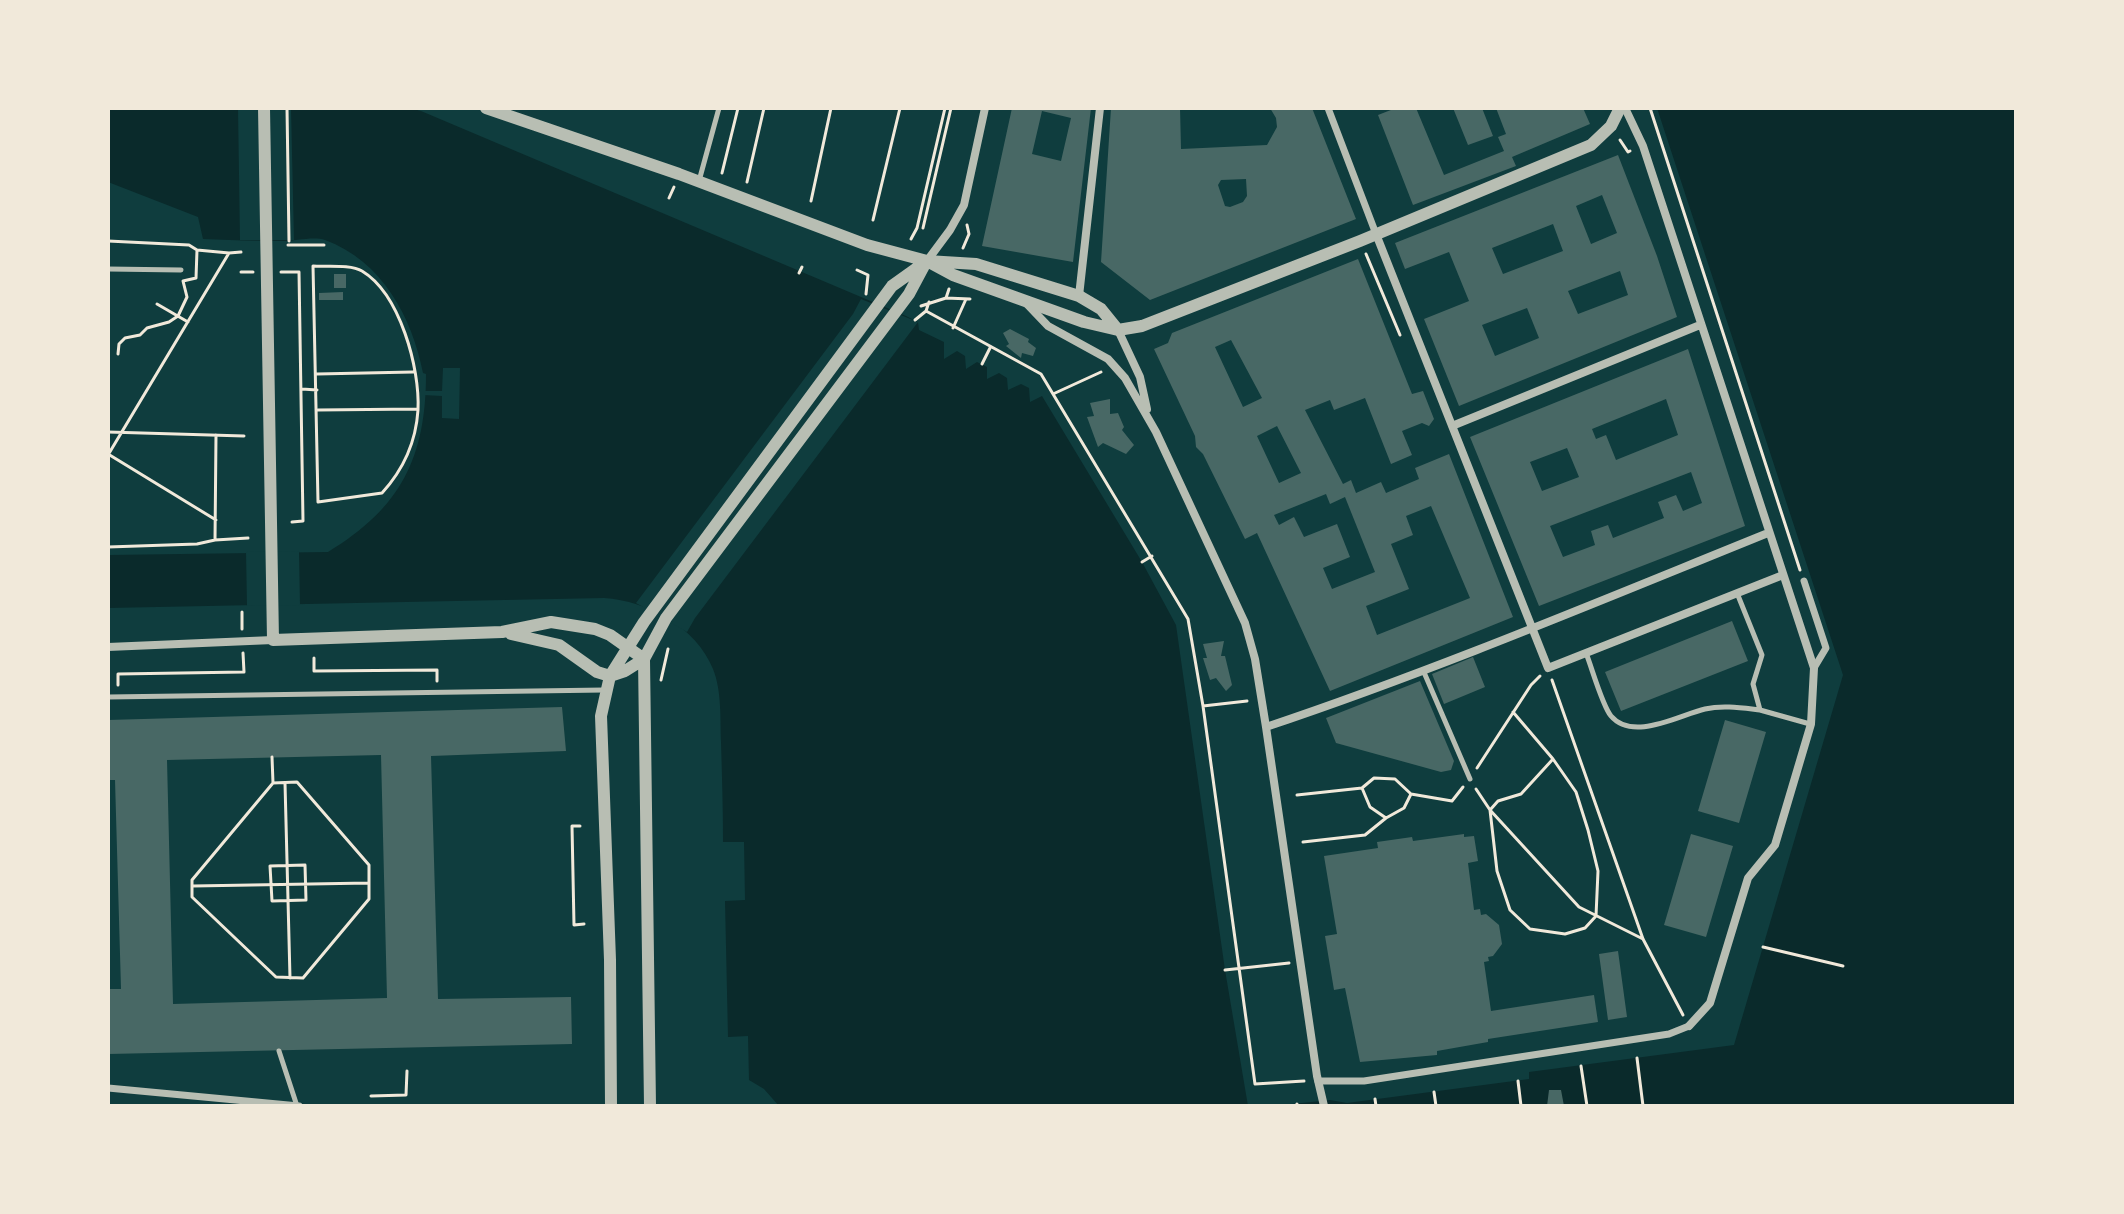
<!DOCTYPE html>
<style>
body{margin:0}
#map{position:relative;width:2124px;height:1214px;overflow:hidden;background:#0f3d3e;font-family:"Public Sans",sans-serif}
canvas{display:block}
.frame{position:absolute;inset:0;border:110px solid #f1e9da;pointer-events:none}
</style>
<div id="map">
<canvas width="2124" height="1214"></canvas>
<div class="frame"></div>
</div>
<script>
const ctx = document.querySelector('canvas').getContext('2d');
ctx.lineJoin = 'round';
function paint(path, color) { ctx.fillStyle = color; ctx.fill(path, 'evenodd'); }
function strokePath(path, color, width, dash) { ctx.strokeStyle = color; ctx.lineWidth = width; ctx.lineCap = dash ? 'butt' : 'round'; ctx.setLineDash(dash || []); ctx.stroke(path); }
const water = new Path2D(`
 M108,108H409L421,111L906,316L918,322L919,330L944,342V359L957,351L965,356L966,369L977,362L987,367V379L999,373L1007,378L1008,390L1021,384L1029,388L1030,402L1042,396L1142,562L1176,625L1225,970L1248,1106H779L764,1089L749,1080L748,1036L728,1037L725,901L745,900L744,842H723C723,809 722,776 721,742C720,719 722,691 713,669C696,627 648,601 604,598L108,608V555L328,552C401,508 426,457 426,374L423,373C412,317 382,261 325,240C314,236 295,241 283,241C256,241 229,240 203,239L198,217L108,182Z
 M1657,108H2016V1106H1274L1330,1100L1347,1103L1529,1079V1072L1734,1045L1843,675Z`);
const pier = new Path2D(`
 M238,108H291L294,240H240Z
 M861,299L918,322L695,618L687,632L636,603L853,314Z
 M443,368H460L459,419L442,418V396L423,395V391H442Z
 M299,551L300,605L247,606L246,552Z`);
const building = new Path2D(`
 M1012,108H1091L1073,262L982,246ZM1042,111L1071,118L1061,161L1032,154Z
 M1111,108H1180L1181,149L1267,145L1277,127L1276,118L1270,108H1312L1356,219L1150,300L1101,262ZM1246,179L1247,196L1243,202L1230,207L1225,206L1218,185L1221,180Z
 M1396,108H1416L1444,175L1504,151L1498,137L1506,134L1496,108H1583L1590,124L1512,157L1516,166L1413,205L1378,115Z
 M1453,108H1482L1493,136L1468,145Z
 M1618,155L1657,256L1677,317L1459,406L1424,319L1469,301L1449,252L1405,269L1395,243ZM1602,195L1617,233L1591,244L1576,206ZM1553,224L1563,251L1503,274L1492,248ZM1620,271L1628,295L1578,314L1568,291ZM1527,308L1539,338L1495,356L1482,325Z
 M1358,259L1412,394L1423,391L1434,419L1429,426L1422,423L1402,431L1412,455L1391,464L1365,398L1334,410L1330,400L1305,410L1343,484L1351,480L1356,493L1381,482L1386,493L1419,479L1415,468L1449,454L1513,617L1330,691L1257,533L1245,539L1203,454L1196,447L1195,436L1154,349L1168,343L1172,333ZM1231,340L1262,398L1243,407L1215,347ZM1277,426L1301,473L1279,483L1257,436ZM1326,494L1330,504L1345,497L1375,572L1332,589L1323,568L1350,557L1337,524L1304,537L1294,517L1279,525L1274,515ZM1431,506L1470,598L1377,635L1366,606L1409,589L1391,544L1413,535L1406,516Z
 M334,274H346V288H334Z
 M343,292V300H319V293Z
 M1010,329L1029,339L1028,342L1036,348L1033,356L1022,353L1021,358L1006,346L1009,344L1003,333Z
 M1688,349L1745,526L1539,606L1470,437ZM1666,399L1678,435L1616,460L1606,435L1596,439L1592,429ZM1567,448L1579,477L1542,491L1530,462ZM1691,472L1702,503L1683,511L1676,495L1658,502L1664,518L1613,538L1608,525L1591,531L1595,545L1563,557L1550,526Z
 M1110,399V414L1118,413L1124,427L1122,430L1134,445L1126,454L1103,443L1098,447L1087,417L1094,416L1090,403Z
 M1732,621L1748,661L1621,711L1605,672Z
 M1224,641L1221,656H1225L1232,685L1226,691L1216,678L1210,680L1203,658H1207L1203,644Z
 M1473,657L1485,687L1444,704L1432,674Z
 M1420,681L1454,761L1451,770L1441,772L1336,743L1326,718Z
 M562,707L566,751L431,756L438,999L571,997L572,1044L108,1054V989H121L115,780H108V720ZM381,755L387,998L173,1004L167,760Z
 M1725,720L1766,732L1739,823L1698,811Z
 M1464,834V837L1474,836L1478,861L1468,863L1474,910L1480,909L1481,915L1486,914L1499,925L1502,944L1493,956L1488,957L1489,961L1484,962L1491,1011L1594,995L1598,1022L1488,1039V1042L1437,1051V1055L1360,1062L1345,988L1334,990L1325,936L1337,934L1324,856L1378,848L1377,842L1412,837L1413,841Z
 M1691,834L1733,846L1706,937L1664,925Z
 M1618,951L1627,1017L1608,1020L1599,954Z
 M1549,1090H1561L1564,1106H1547Z`);
const path = new Path2D(`
 M287,108L289,241
 M1650,108L1800,570
 M1620,140L1628,152L1630,151
 M722,173L738,108
 M747,182L764,108
 M669,198L674,187
 M811,201L831,108
 M873,220L900,108
 M923,228L951,108
 M911,239L917,228L945,108
 M108,241L189,245L197,250L229,253
 M288,245H324
 M963,248L969,234L967,225
 M1366,254L1400,335
 M313,266C326,267 351,264 362,271C400,294 420,368 418,410C416,441 403,470 382,493L318,502Z
 M857,270L868,275L866,294
 M241,272H253
 M281,272H299L303,521L292,522
 M799,273L802,267
 M946,298L970,299
 M157,304L188,322
 M921,306L946,298L949,289
 M926,311L1041,374L1188,619L1203,706L1255,1084L1304,1081
 M915,320L926,311L929,302
 M953,328L966,299
 M118,354L119,344L125,338L140,335L147,328L169,322L178,316L187,297L183,281L196,278L197,250
 M982,364L990,348
 M317,374L413,372
 M302,389L317,390
 M1053,394L1101,372
 M318,410L418,409
 M108,432L244,436
 M108,454L216,520
 M108,455L229,253L241,252
 M215,540L216,435
 M108,547L197,544L215,540L248,538
 M1142,562L1152,556
 M242,612V629
 M314,658V671L437,670V681
 M661,680L668,649
 M1552,680L1643,939L1683,1015
 M118,685V674L244,672L243,653
 M1203,706L1247,701
 M1513,712L1553,759L1576,792L1588,830L1598,871L1596,916L1585,928L1565,934L1530,929L1510,910L1497,871L1490,810L1498,801L1521,794L1553,759
 M272,757L273,783
 M1477,768L1531,685L1540,676
 M297,782L369,865V899L303,978L276,977L192,897V880L273,783Z
 M285,783L290,978
 M1362,788L1374,778L1395,779L1411,794
 M1476,789L1490,810L1579,907L1643,939
 M1297,795L1362,788L1370,807L1386,818L1404,808L1411,794L1452,801L1463,787
 M580,826H572L574,925L584,924
 M1303,842L1365,835L1386,818
 M305,865L306,900L272,901L270,866Z
 M193,886L369,883
 M1763,947L1843,966
 M1225,970L1289,963
 M1637,1058L1643,1106
 M1581,1066L1587,1106
 M1518,1081L1521,1106
 M1434,1092L1436,1106
 M371,1096L406,1095L407,1071
 M1375,1099L1376,1106
 M1296,1106L1297,1104`);
const service = new Path2D(`
 M699,181L719,108
 M108,269L181,270
 M1737,593L1762,655L1753,684L1760,710L1810,724
 M1586,653C1592,668 1602,705 1611,716C1633,742 1679,715 1705,709C1723,705 1742,708 1760,710
 M1423,670L1470,779
 M108,697L604,690
 M279,1051L297,1106`);
const pedestrian = new Path2D(`
 M1328,108L1376,234
 M1804,581L1826,648L1814,668
 M1318,1081H1364L1669,1034L1689,1026
 M108,1088L299,1106`);
const minor = new Path2D(`
 M1625,108L1643,146L1814,668L1811,724L1775,845L1748,878L1710,1003L1689,1026
 M1376,234L1548,668L1783,575
 M927,261L950,230L964,205L985,108
 M1079,296L1100,108
 M1027,304L1048,326L1108,359L1125,378L1156,432L1245,623L1255,659L1266,727L1317,1076L1324,1106
 M1118,330L1140,377L1147,409
 M1452,426L1700,325
 M108,647L273,640
 M1266,727C1436,670 1602,600 1768,533`);
const tertiary = new Path2D(`
 M264,108L273,640L502,632L551,622L595,629L610,635L644,659
 M486,108L679,174L867,245L927,261L976,264L1079,296L1101,309L1118,330
 M927,261L953,275L1084,322L1118,330L1142,326L1360,241L1591,145L1611,126L1620,108
 M511,634L559,645L597,672L610,676
 M610,676L625,671L644,659
 M611,1106L610,960L601,716L610,676L644,622L892,286L927,261
 M650,1106L644,659L666,618L909,294L925,264`);
paint(water, '#0a2a2b');
paint(pier, '#0f3d3e');
paint(building, '#486865');
strokePath(path, '#f1e9da', 3);
strokePath(service, '#b8beb3', 5);
strokePath(pedestrian, '#b8beb3', 7);
strokePath(minor, '#b8beb3', 8);
strokePath(tertiary, '#b8beb3', 12);
</script>
